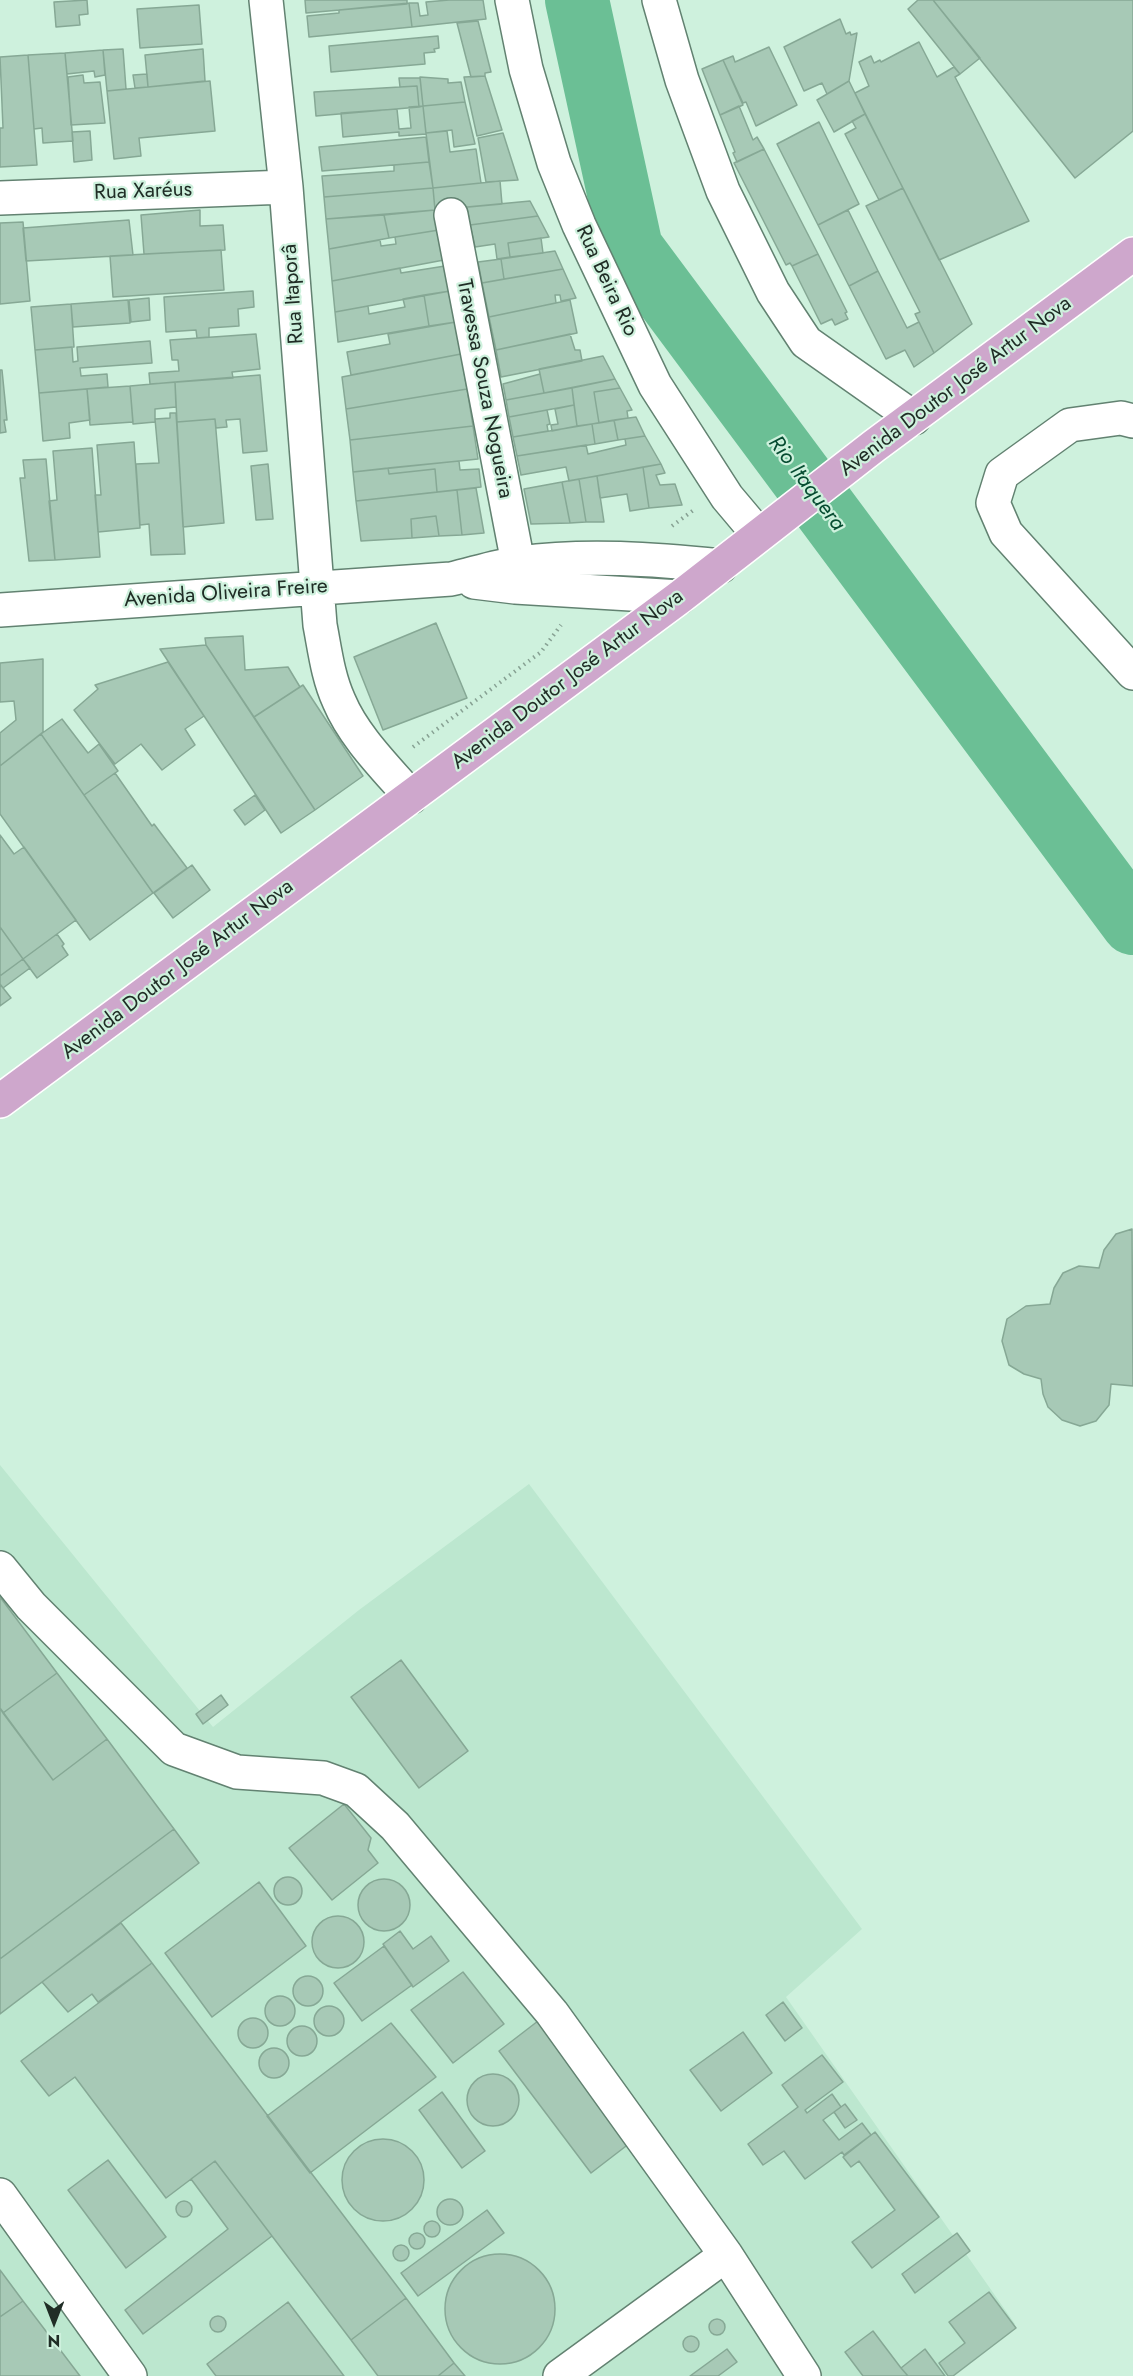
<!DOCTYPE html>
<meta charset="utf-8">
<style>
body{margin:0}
#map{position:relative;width:1133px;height:2376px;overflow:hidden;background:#cef1dd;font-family:Jost,sans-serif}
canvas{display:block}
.north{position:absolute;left:24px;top:2292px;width:60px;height:60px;-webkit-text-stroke:4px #cef1dd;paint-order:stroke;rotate:180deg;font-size:16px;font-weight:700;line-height:24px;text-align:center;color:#202d26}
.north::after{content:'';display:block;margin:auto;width:21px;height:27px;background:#202d26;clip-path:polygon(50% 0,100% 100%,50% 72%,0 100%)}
</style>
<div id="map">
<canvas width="1133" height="2376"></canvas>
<div class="north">N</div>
</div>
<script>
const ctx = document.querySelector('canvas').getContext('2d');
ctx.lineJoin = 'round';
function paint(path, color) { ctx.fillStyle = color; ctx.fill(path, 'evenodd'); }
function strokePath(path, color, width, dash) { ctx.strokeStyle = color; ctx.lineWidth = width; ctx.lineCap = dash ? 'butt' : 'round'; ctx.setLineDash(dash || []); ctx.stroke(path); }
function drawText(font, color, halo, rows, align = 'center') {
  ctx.font = font + ' Jost,sans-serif'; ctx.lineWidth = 4.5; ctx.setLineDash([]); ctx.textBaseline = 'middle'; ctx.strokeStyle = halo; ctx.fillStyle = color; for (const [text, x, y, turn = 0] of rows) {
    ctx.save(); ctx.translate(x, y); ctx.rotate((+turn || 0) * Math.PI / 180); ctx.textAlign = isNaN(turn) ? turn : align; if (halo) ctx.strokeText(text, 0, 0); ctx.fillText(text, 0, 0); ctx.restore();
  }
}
const built = new Path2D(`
 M0,1465L213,1727L359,1610L529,1484L862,1929L786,1997L1015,2324L946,2376H0Z`);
const river = new Path2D(`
 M577,0L631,248L1133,923`);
const building = new Path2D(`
 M87,0L88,14L79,15L80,25L56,27L54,2Z
 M305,0H407V4L306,13Z
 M449,0H483L486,19L412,27L409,3H418L420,16L428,15L426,2Z
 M918,0H933L980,58L960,74L908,9Z
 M933,0H1133V131L1075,178Z
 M409,3L412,27L309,37L307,16L339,13V10Z
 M199,5L202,44L140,48L137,9Z
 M840,19L846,34L850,32L851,35L857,33L849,81L827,94L822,83L804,91L784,47Z
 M478,21L491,72L485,73V76L471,77L457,23Z
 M438,36L439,48L434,49L435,52L424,53L425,64L331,72L329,46Z
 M919,42L937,77L954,67L960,74L955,77L1029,221L939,260L855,93L869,86L859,62L871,56L874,63L880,60L881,62Z
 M769,47L797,105L756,126L746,102L743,103L723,60L733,56L735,62Z
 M123,49L126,89L107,91L103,50Z
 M203,49L205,81L148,87L145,55Z
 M103,50L105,75L95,77L94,71L67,74L65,53Z
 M65,53L73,141L43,143L42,128L34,129L28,55Z
 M28,55L37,165L0,167V128H3L0,57Z
 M723,60L743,105L720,115L702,69Z
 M147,74L148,87L135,88L133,75Z
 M83,75L84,83L100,82L105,123L71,125L68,77Z
 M485,76L502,130L477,136L464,77Z
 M420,77L448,79V83L461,82L465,102L423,106Z
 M399,78H420L423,106L419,107L417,86L400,87Z
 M210,81L215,131L139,138L141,156L114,159L107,91Z
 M849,81L865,114L834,132L817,100Z
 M417,86L419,107L316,116L314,92Z
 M465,102L475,144L454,147L452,130L426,133L423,106Z
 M423,106L426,134L399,136V132L343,137L341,113L397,109L399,129L411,128L409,107Z
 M739,106L753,140L757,137L764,149L737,162L733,153L735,152L720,115Z
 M865,114L903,188L879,200L845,134L856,128L852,121Z
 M819,122L859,204L818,225L777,144Z
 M90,131L92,160L74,162L72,132Z
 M447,131L450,152L476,149L481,183L433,188L426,133Z
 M503,133L518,180L486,182L478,138Z
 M426,137L429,162L322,171L319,147Z
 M764,149L818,254L792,266L790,263L786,265L734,163Z
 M429,162L433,188L324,197L322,176L394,171V165Z
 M500,181L502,204L435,210L433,188Z
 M433,188L435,210L326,219L324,197Z
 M903,188L972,324L934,353L915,314L920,312L866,206Z
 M530,201L538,216L470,225L467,207Z
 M200,210V226L223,225L225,250L144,254L141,215Z
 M435,210L439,230L389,238L384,215Z
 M848,210L878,271L849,286L818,225Z
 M384,215L389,238L329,249L326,219Z
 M538,216L549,237L508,243L510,257L497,259L495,244L475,247L470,225Z
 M129,220L133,255L26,261L23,228Z
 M23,222L30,301L0,304V223Z
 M439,230L444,260L332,281L329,249L380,240L381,246L396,244L395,237Z
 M541,238L543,253L510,257L508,243Z
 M221,250L224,290L113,297L110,256Z
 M555,251L563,269L504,279L501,259Z
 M818,254L847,312L845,313L848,319L835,325L832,319L821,324L792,266Z
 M501,259L504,279L482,283L478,262Z
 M445,266L450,291L335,312L332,281L400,268L401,273Z
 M563,269L576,298L561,301L560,295H555L556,303L489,317L482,283Z
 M878,271L907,328L919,322L934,353L914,367L905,350L886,359L849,286Z
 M253,291L254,307L238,309L239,326L209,328V337L197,338L196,330L166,332L164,297Z
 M450,291L456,322L429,326L424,295Z
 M424,295L429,326L338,342L335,312L368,306L369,314L405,307L403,299Z
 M149,298L150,320L131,322L129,300Z
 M128,300L130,323L73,327L71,304Z
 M570,300L577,333L496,350L489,317Z
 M71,304L74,347L35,350L31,307Z
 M456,322L461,354L351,375L347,352L390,344L388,334Z
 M256,334L260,369L232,372L233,378L150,384L149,373L179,371L178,360H172L170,340Z
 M570,334L575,350H580L582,361L501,377L496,350Z
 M150,341L152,363L80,368L81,376L107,374L108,387L39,393L35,350L72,347L73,362L78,361L77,347Z
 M461,354L467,389L346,409L342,377Z
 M603,356L615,379L544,393L539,369Z
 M0,370H2L7,420H4L6,432L0,433Z
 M540,374L544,393L506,400L503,384Z
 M260,375L267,451L243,453L240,419L226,420L227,427L216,428L215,419L177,422L175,382Z
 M615,379L620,388L594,392L599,423L577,426L572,388Z
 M175,382L176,407L155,409V422L133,424L130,386Z
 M130,386L133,422L90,425L87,389Z
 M572,388L574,405L509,417L506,400Z
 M620,388L632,410L627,411L628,418L599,423L594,392Z
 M87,389L90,420L69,423L70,438L43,441L39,393Z
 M467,389L473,426L350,440L346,409Z
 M574,405L577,426L552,431L551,425L558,424L555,409Z
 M547,410L550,424L547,425L548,431L513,437L509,417Z
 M170,413H176L185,554L151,555L149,524L140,525L136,464L159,463L155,419L170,418Z
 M636,417L645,436L618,440L614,420Z
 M215,419L224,523L183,527L177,422Z
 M614,420L618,440L595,444L592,424Z
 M592,424L595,444L517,456L513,437Z
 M473,426L478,459L353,472L350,440Z
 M645,436L661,464L569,481L566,467L521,475L517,456L586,445L588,454L626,445L625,439Z
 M134,442L140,528L98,532L95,495H101L97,445Z
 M92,448L100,557L55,560L49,501L57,500L53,451Z
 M46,459L55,560L29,561L20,478H25L23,460Z
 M459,461L460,470L479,469L481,487L437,492L435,469L389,474L388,468Z
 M268,464L273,519L256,520L251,466Z
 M661,464L665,473L656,475L660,485L675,484L682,505L649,508L643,467Z
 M643,467L649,508L630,511L627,494L600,498L597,476Z
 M388,468L389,474L435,469L437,492L356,501L353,472Z
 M597,476L604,522H586L579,479Z
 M579,479L586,522L570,523L562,482Z
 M562,482L570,523L531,524L524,489Z
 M476,488L484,533L462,535L457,490Z
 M457,490L462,535L439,536L436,516L411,519L412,538L361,541L356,501Z
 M436,516L439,536L412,538L411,519Z
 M436,623L467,698L383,730L354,657Z
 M243,636L245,670L288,667L300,687L254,717L206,645L205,638Z
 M206,645L315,810L281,833L160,649Z
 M43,659V732L0,766V733L16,720L14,701L0,702V663Z
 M168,662L204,716L185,729L195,745L162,770L141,744L115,764L74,710L98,689L95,685Z
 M303,685L363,776L315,810L254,717Z
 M62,719L88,753L99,744L118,771L84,795L41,734Z
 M41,734L153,893L90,940L0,814V766Z
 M115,773L152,826L154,824L187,868L153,893L84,795Z
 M255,795L265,810L245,825L234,810Z
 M0,835L14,854L24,847L76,920L23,959L0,927Z
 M192,865L210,890L173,918L154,893Z
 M0,927L23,959L0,976Z
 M57,934L64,944L62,946L68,955L37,978L23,959Z
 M23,959L30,968L3,988L0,984V976Z
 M0,984L11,998L0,1006Z
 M1132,1229L1133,1386L1111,1384L1109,1405L1096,1421L1080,1426L1062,1420L1048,1407L1043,1394L1041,1379L1024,1374L1009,1365L1002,1341L1007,1319L1026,1306L1050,1304L1054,1288L1063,1273L1079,1266L1099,1268L1104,1250L1116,1234Z
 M0,1597L57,1673L3,1713L0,1708Z
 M401,1660L468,1751L419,1788L351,1697Z
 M57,1673L107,1739L53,1780L3,1713Z
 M221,1695L228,1705L203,1724L196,1714Z
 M0,1708L53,1780L107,1739L174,1829L0,1959Z
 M344,1804L371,1838L368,1850L378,1863L332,1900L289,1848Z
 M174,1829L199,1863L0,2014V1959Z
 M274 1891a14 14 0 1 1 28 0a14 14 0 1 1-28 0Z
 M358 1905a26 26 0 1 1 52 0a26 26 0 1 1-52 0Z
 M259,1882L306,1946L212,2017L165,1953Z
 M312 1942a26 26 0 1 1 52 0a26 26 0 1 1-52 0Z
 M121,1923L152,1963L98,2002L92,1994L68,2012L42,1982Z
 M400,1931L413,1949L431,1936L449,1961L413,1987L383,1944Z
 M384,1946L412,1985L362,2021L334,1983Z
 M152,1963L406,2298L351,2340L215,2161L166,2198L75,2077L49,2096L21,2061Z
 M463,1972L504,2024L453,2063L411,2010Z
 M293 1991a15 15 0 1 1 30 0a15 15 0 1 1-30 0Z
 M265 2011a15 15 0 1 1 30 0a15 15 0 1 1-30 0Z
 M783,2002L802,2028L785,2041L766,2015Z
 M314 2021a15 15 0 1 1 30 0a15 15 0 1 1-30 0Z
 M238 2033a15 15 0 1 1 30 0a15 15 0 1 1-30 0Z
 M538,2021L630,2143L591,2173L499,2051Z
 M391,2023L436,2077L310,2173L267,2116Z
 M287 2041a15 15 0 1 1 30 0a15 15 0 1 1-30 0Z
 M743,2032L772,2073L721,2111L690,2070Z
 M259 2063a15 15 0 1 1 30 0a15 15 0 1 1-30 0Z
 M822,2055L843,2082L805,2110L807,2113L832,2094L841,2107L823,2120L839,2140L862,2123L871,2135L844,2155L842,2152L805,2179L784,2151L763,2165L748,2144L798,2107L782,2085Z
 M467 2100a26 26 0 1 1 52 0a26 26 0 1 1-52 0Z
 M442,2092L485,2151L462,2168L419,2110Z
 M845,2104L857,2120L845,2128L834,2112Z
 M875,2132L939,2217L872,2268L852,2242L895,2210L859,2161L851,2167L843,2157Z
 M342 2180a41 41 0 1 1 82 0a41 41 0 1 1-82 0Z
 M108,2160L166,2237L126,2268L68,2190Z
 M215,2161L272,2236L143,2334L125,2310L228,2229L191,2179Z
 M437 2212a13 13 0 1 1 26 0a13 13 0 1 1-26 0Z
 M176 2209a8 8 0 1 1 16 0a8 8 0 1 1-16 0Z
 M487,2210L504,2233L418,2296L401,2273Z
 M424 2229a8 8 0 1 1 16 0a8 8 0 1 1-16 0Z
 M957,2233L970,2251L915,2293L902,2274Z
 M409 2241a8 8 0 1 1 16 0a8 8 0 1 1-16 0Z
 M393 2253a8 8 0 1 1 16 0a8 8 0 1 1-16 0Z
 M445 2309a55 55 0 1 1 110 0a55 55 0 1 1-110 0Z
 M0,2270L23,2301L0,2317Z
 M989,2292L1016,2328L953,2376H948L939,2363L965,2343L949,2322Z
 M406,2298L454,2363L438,2376H378L351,2340Z
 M23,2301L80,2376H0V2317Z
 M288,2302L344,2376H216L207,2364Z
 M210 2324a8 8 0 1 1 16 0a8 8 0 1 1-16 0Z
 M709 2327a8 8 0 1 1 16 0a8 8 0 1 1-16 0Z
 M873,2331L901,2368L908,2376H863L845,2352Z
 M683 2344a8 8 0 1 1 16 0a8 8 0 1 1-16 0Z
 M727,2349L737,2362L718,2376H690Z
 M925,2349L945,2376H908L901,2368Z
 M454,2363L465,2376H438Z`);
const path = new Path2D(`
 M672,526L695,509
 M413,747L541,652L561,625`);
const minor = new Path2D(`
 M266,0L286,187L320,625C325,651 328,677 339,701C354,737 386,768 411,797
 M512,0L526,69L554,163L579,225L655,385L727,497L759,535
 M659,0L682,80L723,191L773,292L806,342L914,418
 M0,198L286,187
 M451,215L518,563
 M1133,421L1121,418L1070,425L1002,474L993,503L1006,533L1133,673
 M474,582L515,587L680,597
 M0,610L451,579C473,574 496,566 519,563C586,554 654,559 721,566
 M0,1568L31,1606L174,1749L237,1772L323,1778L356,1790L395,1826L552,2013L726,2255L804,2376
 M0,2195L130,2376
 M560,2376L726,2255`);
const major = new Path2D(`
 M0,1101L680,597L874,446L1133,254`);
const streetNames = [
 ["Rua Xaréus",143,192,-2],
 ["Rua Beira Rio",606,281,65],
 ["Rua Itaporâ",294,294,-94],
 ["Avenida Doutor José Artur Nova",956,387,-37],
 ["Travessa Souza Nogueira",484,389,79],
 ["Avenida Oliveira Freire",226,594,-4],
 ["Avenida Doutor José Artur Nova",568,680,-37],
 ["Avenida Doutor José Artur Nova",178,970,-37]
];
const waterNames = [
 ["Rio Itaquera",806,484,53]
];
paint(built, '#bce7cf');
strokePath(river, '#6bbf95', 64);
paint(building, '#a7c9b6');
strokePath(building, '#86a895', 1.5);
strokePath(minor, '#628271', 36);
strokePath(major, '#fff', 36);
strokePath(path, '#87a193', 4, [1.5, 4.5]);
strokePath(minor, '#fff', 33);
strokePath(major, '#cea7cc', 33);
drawText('21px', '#202d26', '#cef1dd', streetNames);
drawText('italic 22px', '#074d32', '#cef1dd', waterNames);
</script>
